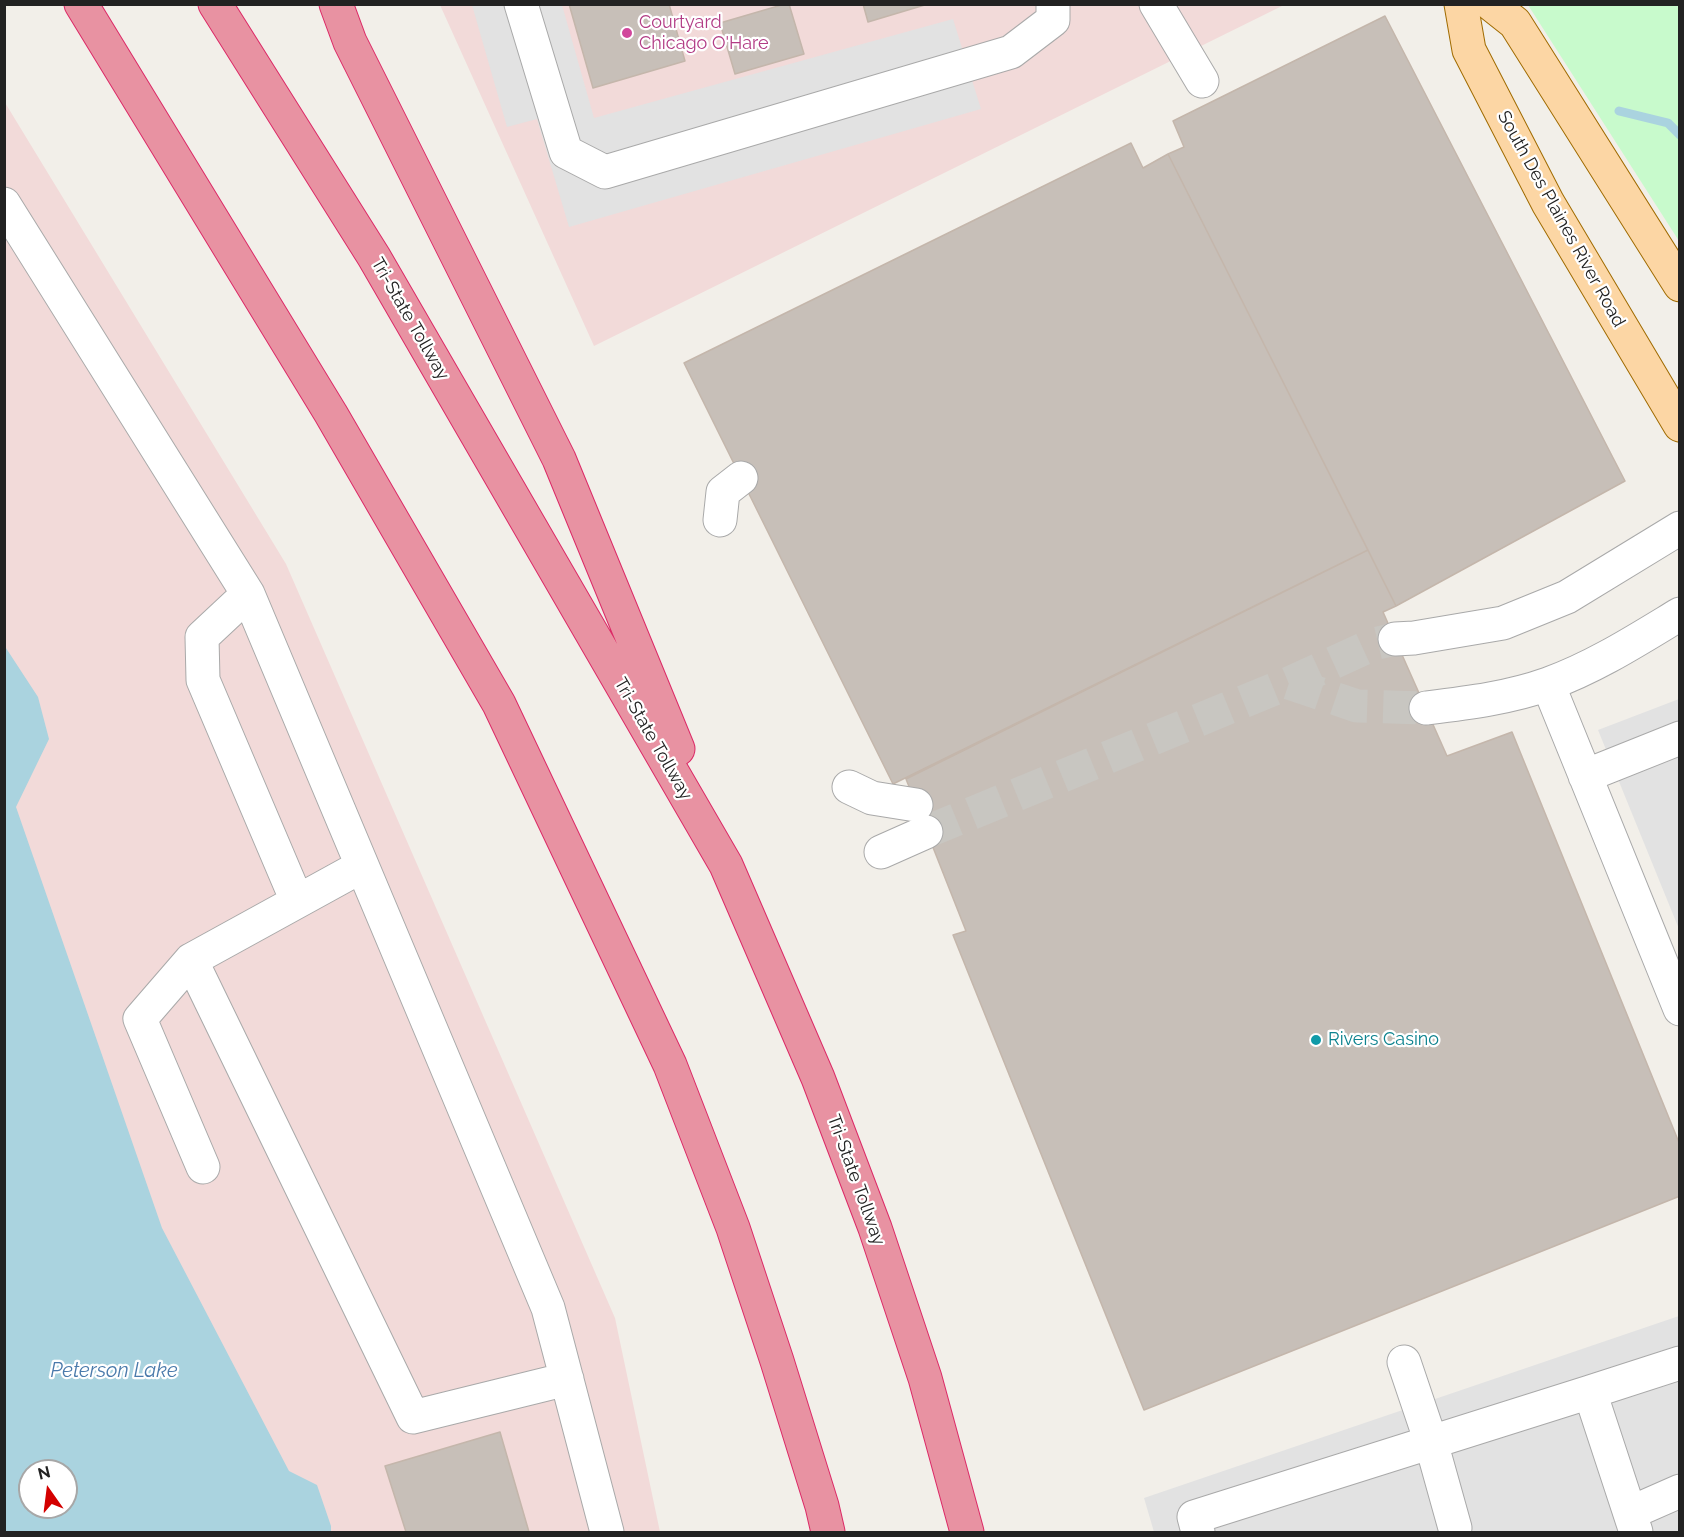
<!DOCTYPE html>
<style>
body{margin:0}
#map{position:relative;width:1684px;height:1537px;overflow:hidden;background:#f2efe9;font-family:Raleway,sans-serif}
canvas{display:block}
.frame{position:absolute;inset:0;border:6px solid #222;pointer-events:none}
.north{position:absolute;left:18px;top:1459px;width:60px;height:60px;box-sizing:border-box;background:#fff;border:2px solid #a7a7a7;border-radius:50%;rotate:346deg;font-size:16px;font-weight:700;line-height:24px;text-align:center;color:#222}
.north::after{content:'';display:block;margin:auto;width:21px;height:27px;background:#d40000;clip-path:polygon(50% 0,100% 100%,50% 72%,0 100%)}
</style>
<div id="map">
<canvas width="1684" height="1537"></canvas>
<div class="frame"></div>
<div class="north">N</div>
</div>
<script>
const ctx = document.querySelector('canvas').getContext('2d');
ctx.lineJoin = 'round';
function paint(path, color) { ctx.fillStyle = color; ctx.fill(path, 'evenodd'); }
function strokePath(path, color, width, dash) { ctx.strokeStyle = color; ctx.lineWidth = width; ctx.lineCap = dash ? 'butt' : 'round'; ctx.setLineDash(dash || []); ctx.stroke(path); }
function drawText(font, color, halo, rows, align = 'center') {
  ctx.font = font + ' Raleway,sans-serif'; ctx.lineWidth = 4.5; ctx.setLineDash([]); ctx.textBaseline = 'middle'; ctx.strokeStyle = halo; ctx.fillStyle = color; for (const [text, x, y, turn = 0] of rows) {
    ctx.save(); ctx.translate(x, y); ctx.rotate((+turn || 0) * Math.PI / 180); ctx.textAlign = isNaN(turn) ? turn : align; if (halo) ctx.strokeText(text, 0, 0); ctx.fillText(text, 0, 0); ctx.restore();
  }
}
const commercial = new Path2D(`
 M440,5H1284L594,346Z
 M4,101L286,564L615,1318L660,1532H5ZM30,1471H66V1507H30Z`);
const park = new Path2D(`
 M1528,5H1679V241Z`);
const parking = new Path2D(`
 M472,5H562L594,118L953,19L981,109L569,227L537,119L507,127Z
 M1679,699V929L1598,730Z
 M1679,1316V1532H1154L1144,1498Z`);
const water = new Path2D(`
 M4,645L38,697L49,739L16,807L162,1228L289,1471L317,1485L331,1526V1532H5ZM30,1471H66V1507H30Z`);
const stream = new Path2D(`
 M1619,111L1668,123L1680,135`);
const building = new Path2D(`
 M569,4H669L685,61L593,88Z
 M785,4H789L804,54L735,74L720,23Z
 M863,4H928L868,22Z
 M1385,16L1625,481L1396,606L1168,154L1184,147L1173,121Z
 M1131,143L1143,168L1168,154L1368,550L893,784L684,363Z
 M1368,550L1396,606L1383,612L1447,756L1512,732L1680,1145V1196L1144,1410L953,935L966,931L906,779Z
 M500,1432L529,1532H406L385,1466Z`);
const minorTunnel = new Path2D(`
 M1289,683L1357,706L1426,708
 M926,832L1289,683L1374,644L1395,639`);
const minor = new Path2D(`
 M521,4L566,152L605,172L1011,52L1053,20V4
 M1156,4L1202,81
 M4,204L248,594L548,1308L607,1532
 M720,520L723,492L741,478
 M248,594L202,637L203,680L297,901
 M1395,639L1414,638L1503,623L1567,597L1680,528
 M1548,684L1680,1009
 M1426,708C1467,703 1509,698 1548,684C1595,667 1637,640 1680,614
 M1585,776L1680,738
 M849,787L872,798L916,805
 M881,852L926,832
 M362,866L191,960L413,1417L567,1379
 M191,960L140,1019L203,1167
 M1404,1362L1431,1442L1455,1528
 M1590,1392L1680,1363
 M1630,1513L1680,1491
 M1198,1532L1194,1517L1590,1392L1636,1532`);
const major = new Path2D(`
 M1461,4L1469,50L1548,203L1680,425
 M1491,4L1515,23L1680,285`);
const highway = new Path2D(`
 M81,4L331,414L499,704L670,1065L733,1228L777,1361L822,1506L828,1532
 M215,4L374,257L726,865L818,1078L875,1228L925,1378L967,1532
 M336,4L350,42L559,459L678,749`);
const markers = [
 [627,33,6,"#d1479c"],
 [1316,1040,6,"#0f9aa8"]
];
const hotelNames = [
 ["Courtyard",639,23],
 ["Chicago O'Hare",639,44]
];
const streetNames = [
 ["South Des Plaines River Road",1561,219,61],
 ["Tri-State Tollway",410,319,60],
 ["Tri-State Tollway",653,739,60],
 ["Tri-State Tollway",856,1180,70]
];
const cultureNames = [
 ["Rivers Casino",1328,1040]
];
const waterNames = [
 ["Peterson Lake",114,1371]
];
paint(commercial, '#f2dad9');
paint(park, '#c8facc');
paint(parking, '#e2e2e2');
paint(water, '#aad3df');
strokePath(stream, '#aad3df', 9);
paint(building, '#c7bfb8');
strokePath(building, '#c4b6ab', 1.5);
strokePath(minorTunnel, '#c8c6c1', 33, [33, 16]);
strokePath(minor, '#a9a9a9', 35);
strokePath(major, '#a06b00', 35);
strokePath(highway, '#dc2a67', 35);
strokePath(minor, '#fff', 33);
strokePath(major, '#fcd6a4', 33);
strokePath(highway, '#e892a2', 33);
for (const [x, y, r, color] of markers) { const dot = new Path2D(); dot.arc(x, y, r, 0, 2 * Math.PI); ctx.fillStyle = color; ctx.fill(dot); strokePath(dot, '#fff', 2); }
drawText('18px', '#b23c85', '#fff', hotelNames, 'left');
drawText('18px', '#222', '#fff', streetNames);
drawText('18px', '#0d838f', '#fff', cultureNames, 'left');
drawText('italic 20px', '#4a7aab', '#fff', waterNames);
</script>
